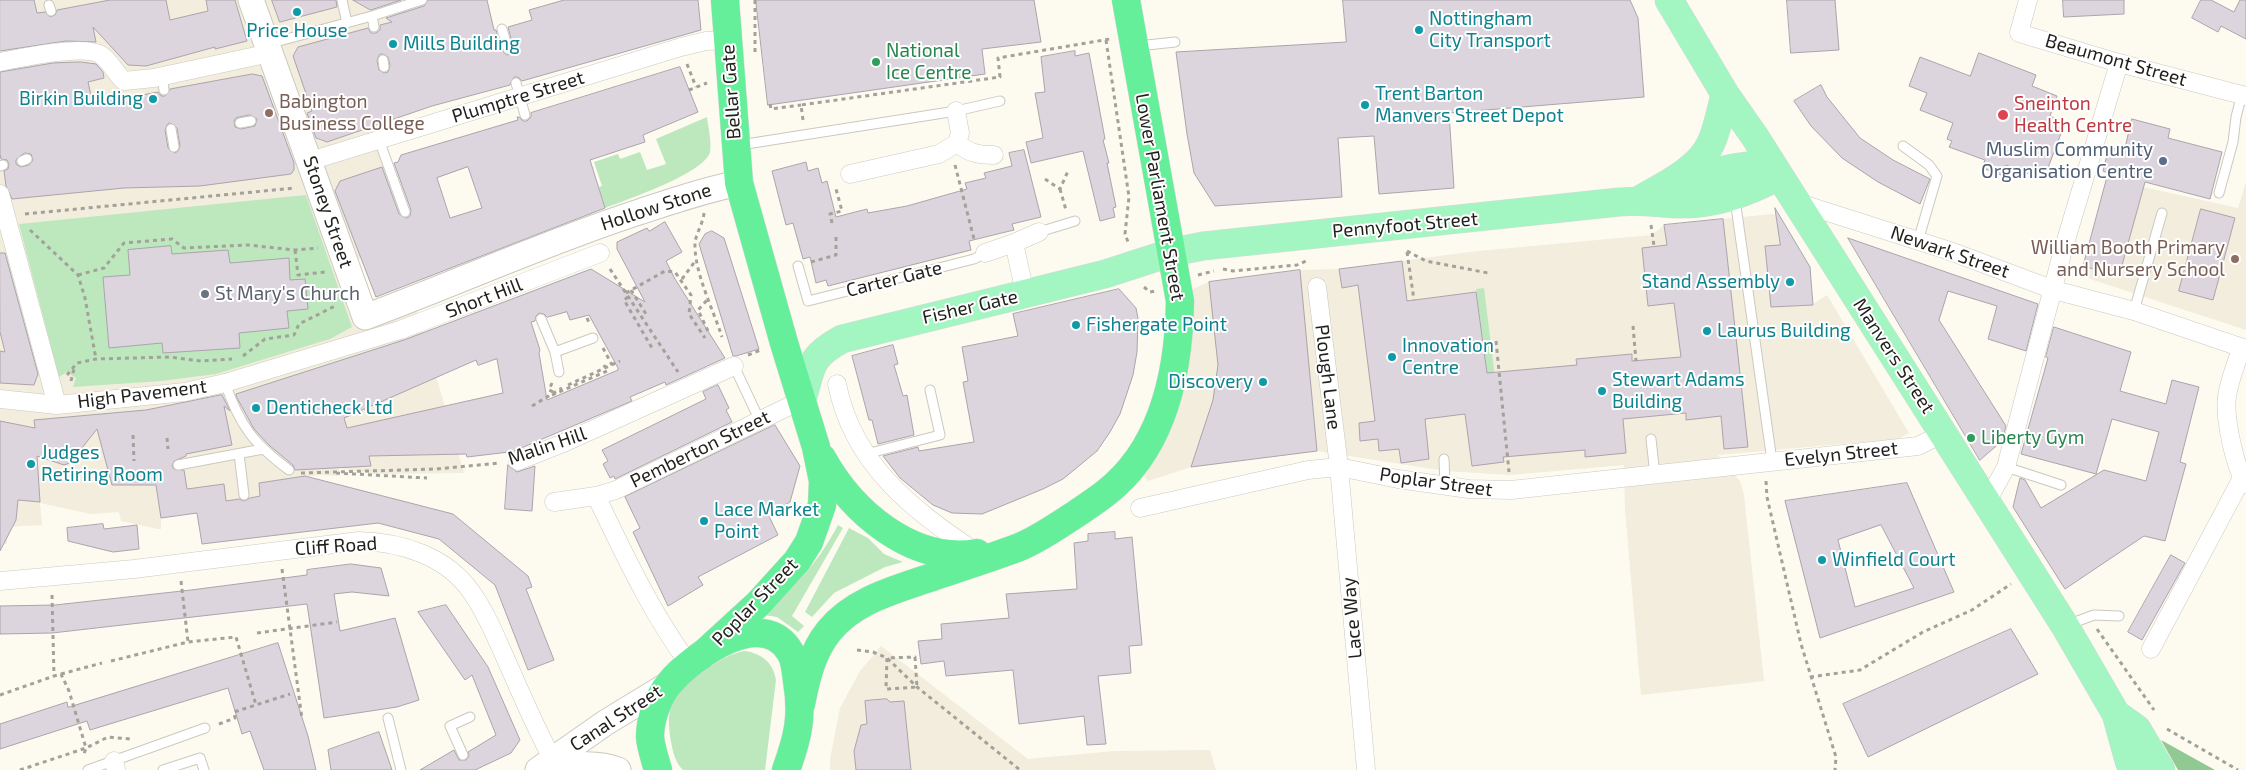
<!DOCTYPE html>
<style>
body{margin:0}
canvas{display:block;background:#fdfaf0}
</style>
<canvas width="2246" height="770"></canvas>
<script>
const ctx = document.querySelector('canvas').getContext('2d');
ctx.lineJoin = 'round';
function paint(path, color) { ctx.fillStyle = color; ctx.fill(path, 'evenodd'); }
function strokePath(path, color, width, dash) { ctx.strokeStyle = color; ctx.lineWidth = width; ctx.lineCap = dash ? 'butt' : 'round'; ctx.setLineDash(dash || []); ctx.stroke(path); }
function drawText(font, color, halo, rows, align = 'center') {
  ctx.font = font + ' "Exo 2",sans-serif'; ctx.lineWidth = 4; ctx.setLineDash([]); ctx.textBaseline = 'middle'; ctx.strokeStyle = halo; ctx.fillStyle = color; for (const [text, x, y, turn = 0] of rows) {
    ctx.save(); ctx.translate(x, y); ctx.rotate((+turn || 0) * Math.PI / 180); ctx.textAlign = isNaN(turn) ? turn : align; if (halo) ctx.strokeText(text, 0, 0); ctx.fillText(text, 0, 0); ctx.restore();
  }
}
const built = new Path2D(`
 M0,0H461L422,14L354,33L312,111L307,113L317,139L321,141L327,142L373,125L414,239L356,260L373,302L411,289L464,473L374,474L339,468V476L319,475L259,483L260,496L226,501L224,484L193,488L197,513L161,518V529H158L121,521L119,512L91,514L40,503L42,525L7,527V544H0Z
 M2107,179L2238,208L2246,182V330L2081,276Z
 M1772,214L1779,216L1810,267L1813,304L1827,295L1909,433L1898,439L1718,455L1740,481L1744,495L1764,681L1641,695L1625,509L1624,465L1510,475L1445,471L1317,451L1191,467L1148,481L1140,471L1188,291L1209,282L1300,270L1339,269L1478,251L1652,235L1664,225Z
 M881,646L1028,759L1115,751L1210,750L1216,770H830V759L840,708L860,671Z`);
const green = new Path2D(`
 M707,117C708,127 712,141 710,152C705,173 626,200 605,208L599,187L602,186L594,162L618,154L620,159L640,152L647,170L666,164L656,139Z
 M306,195L352,327L330,339L216,374L161,381L73,387L76,378L67,372L59,377L19,224Z
 M1484,288L1495,378L1488,379L1476,289Z
 M838,525L843,528L792,616L804,626L798,632L777,617L758,614C793,591 818,563 838,525Z
 M849,528L868,538L884,554L903,562L885,567L834,593L812,617L805,612Z
 M745,651C762,654 773,662 776,680L765,770H683C675,762 673,752 671,742C669,729 667,716 672,704C680,682 723,654 745,651Z`);
const forest = new Path2D(`
 M2161,740L2215,770H2178Z`);
const building = new Path2D(`
 M0,0H34L37,13L45,12L50,17L55,15L57,10L110,0H166L170,20L208,11L206,0H235L247,41L215,49V47L146,66L128,65L93,27L96,42L66,41L0,51Z
 M272,0H336L337,7L280,22Z
 M353,0H401L371,10Z
 M428,0H487L494,30H496L502,51L507,55L512,54L514,50L508,27L532,20L529,10L564,0H698L701,30L522,81L518,77H514L510,85L432,106L327,142L316,138L307,113L312,111L293,56L298,47L368,28L371,33H376L380,30V25L392,22L386,18L424,6ZM383,54L388,57L390,66L388,72L384,73L379,70L377,61L379,55Z
 M756,0H1034L1041,42L982,49L985,74L768,105Z
 M1343,0H1630L1638,18L1644,97L1449,113L1454,188L1379,194L1374,136L1338,138L1342,197L1215,206L1194,173L1187,134L1176,52L1346,42Z
 M1787,0H1835L1839,50L1791,53Z
 M2063,0H2124V14L2064,17Z
 M2201,0H2211L2234,12L2240,0H2246V39L2221,26L2218,32L2192,18Z
 M1075,51V56L1089,53L1105,139L1103,140L1109,163H1107L1116,207L1113,208L1115,217L1100,221L1083,151L1031,163L1026,142L1043,138L1035,93L1045,92L1041,57Z
 M1979,53L2036,75L2032,86L2057,96L2050,116L2065,123L2046,173L2038,170L2036,177L2006,165L2001,175L1982,168L1985,160L1949,147L1952,141L1947,139L1953,123L1920,110L1927,93L1909,86L1920,57L1970,76Z
 M81,62L96,64L103,72L104,78L88,82L93,104L158,92L161,96H165L170,89L252,74L262,76L294,163V170L291,174L200,186L124,188L12,199L6,186L4,171L8,169L9,164L7,160L1,159L0,154V72L53,63ZM250,115L257,119L255,126L241,129L235,127L234,121L236,118ZM170,123L177,128L180,146L178,151L175,153L168,148L165,130L167,125ZM25,153L31,154L33,160L29,165L21,167L16,164V160Z
 M680,67L698,112L643,135L645,142L590,160L605,208L376,297L335,191L340,181L382,167L399,214L407,218L410,216L411,210L394,163L398,162L401,155L518,120L517,117H519L523,121H527L531,117V113ZM468,167L482,208L450,218L437,178Z
 M1821,85L1827,97L1860,138L1893,160L1930,179L1920,204L1878,182L1842,158L1811,126L1794,101Z
 M2132,119L2170,129L2168,138L2222,152L2210,199L2145,182L2119,276L2083,266L2108,173L2103,171L2109,147L2124,151Z
 M1024,150L1041,217L1012,224L1014,230L969,241L971,250L828,286L826,280L816,283L810,257L803,259L793,223L786,225L772,171L806,162L808,171L818,168L822,183L827,181L836,217L867,209L868,213L907,206L967,189L965,183L986,178L984,173L1012,166L1009,153Z
 M1775,208L1810,267L1813,305L1771,307L1765,246L1780,245Z
 M2201,209L2235,218L2213,300L2179,291Z
 M1723,219L1748,447L1724,449L1721,416L1686,420V413L1623,419L1626,453L1585,457V450L1503,457L1504,462L1472,466L1465,414L1425,419L1429,459L1401,463L1399,449L1379,451L1378,439L1360,441L1359,423L1375,421L1358,285L1342,288L1339,269L1402,261L1407,301L1476,292L1487,373L1577,365L1576,359L1632,354V361L1681,357L1674,303L1648,306L1642,248L1667,245L1664,225Z
 M665,222L682,252L666,261L675,279L725,358L666,385L665,382L630,397L632,401L514,451L509,456V452L467,457L466,454L369,456L371,466L295,470L293,465L270,446L254,429L236,396V394L404,340L591,269L645,302L617,249V242L647,228L649,231ZM567,312L570,320L589,315L618,368V370L547,400L539,353L540,350L531,322L535,321L536,316L539,313L544,314L547,317ZM497,359L503,393L347,428L344,418L476,360L478,365Z
 M712,231L724,238L759,349L736,356H733L699,244L705,234Z
 M1848,238L2038,304L2026,351L1988,339L1997,306L1948,291L1939,320L2006,426L2002,441L1980,460Z
 M171,246L172,254L228,250L230,263L289,258L290,280L305,279L308,309L287,311L289,328L239,333L240,348L163,353L162,343L109,348L103,277L130,275L128,250Z
 M0,253H5L38,374L34,385L0,383V351L5,352L0,332Z
 M1300,270L1317,451L1191,467L1213,400L1218,365L1209,282Z
 M1119,289L1136,308L1138,318L1137,352L1133,375L1120,414L1110,432L1097,451L1063,479L1043,489L982,514L952,513L933,505L900,478L883,456L918,447L919,451L974,442L963,382L968,381L962,347L1018,336L1013,314Z
 M2054,327L2131,352L2120,391L2166,404L2172,380L2199,387L2180,462L2186,464L2165,541L2144,536L2065,589L2013,507L2020,478L2025,480L2041,508L2104,470L2146,481L2159,432L2112,419L2096,474L2021,454L2048,358L2046,357Z
 M893,345L898,364L894,365L903,396L907,395L914,435L878,444L872,420H869L852,356Z
 M718,385L729,408L726,410L732,422L615,479L614,476L610,478L603,464L608,461L602,450L706,399L703,392Z
 M222,395L230,411L224,406L232,445L186,454V456L174,461L172,466L174,469L184,470L187,489L224,484L226,501L239,499L244,501L250,498L260,496L259,483L305,476L453,514L528,576L532,587L526,589L554,660L528,670L495,585L439,539L378,523L202,544L197,513L161,518L156,485H112L97,429L70,463L64,465L37,456L40,502L18,500L16,520L0,551V421L35,428L34,420L146,410Z
 M775,425L800,466L790,502L768,514L778,535L698,577L703,585L668,606L633,532L640,528L625,497Z
 M508,465L517,472L535,466L532,511L505,509Z
 M1907,483L1954,592L1820,638L1785,501ZM1881,525L1914,588L1855,607L1838,540Z
 M103,524L104,529L137,525L139,549L113,552L68,541L67,528Z
 M1115,532V539L1132,537L1142,645L1129,646L1131,673L1098,676L1106,744L1087,745L1084,716L1019,724L1013,670L946,676L944,661L921,664L918,641L942,639L941,624L1009,618L1006,594L1077,589L1074,543L1088,541V534Z
 M2171,555L2185,563L2142,640L2128,632Z
 M351,564L381,568L389,596L352,592L334,594L340,631L395,618L419,700L397,707L324,718L307,604L52,633L0,634V606L55,605L191,590L307,575V570Z
 M446,605L488,667L520,740L511,753L475,770H420L454,750L459,760H466L469,756L468,752L496,735L472,675L465,680L418,612Z
 M2011,629L2038,674L1868,757L1843,704Z
 M278,643L308,736L316,770H264L250,731L242,734L228,688L90,730L87,721L0,749V724L67,702L68,707Z
 M887,699L890,702L904,701L911,770H856L854,751L861,725L867,724L865,701Z
 M379,732L392,770H331L328,750Z`);
const path = new Path2D(`
 M755,0V52
 M1106,40L1129,197L1125,234L1128,242
 M687,64L696,87
 M689,90L707,83
 M770,104L771,109L801,105
 M803,120L801,105L1000,77L998,58L1110,39
 M955,165L974,239
 M1045,179L1060,189L1068,171
 M1060,189L1066,210
 M704,213C703,224 696,233 695,243C694,272 713,309 722,337
 M25,214L295,188
 M832,223L830,214L842,211L836,189
 M1651,225L1654,246
 M30,230L78,275L85,298L96,359
 M295,250L298,275L325,272
 M1407,251L1426,261L1488,273
 M1407,252L1414,300
 M811,262L836,255V237
 M610,269L678,372
 M1223,269L1233,271L1297,265L1306,261
 M78,275L104,268L124,243L172,239L184,248L248,245L295,250L318,248
 M1198,275L1214,271
 M682,279L696,260
 M1144,287L1150,292L1155,291
 M631,290L646,314L649,313
 M626,293L665,271L675,272L691,295L689,314L705,338
 M628,297L624,300L652,348
 M587,318L590,325
 M1633,326L1636,361
 M708,331L698,310L709,298
 M1496,341L1509,472
 M603,348L612,365
 M748,355L761,350
 M243,356L265,339L294,335L299,324L337,305
 M67,375L77,363L96,359L170,357L201,361L232,359
 M71,381L74,369
 M552,383L549,390L553,392
 M568,385L620,361
 M552,395L607,371L604,365
 M532,406L562,388
 M133,435L134,461
 M167,438L168,449
 M301,473L436,469L500,463
 M336,473L427,478
 M1766,481L1767,497L1801,644L1836,757L1835,770
 M282,569L302,719
 M181,581L188,642
 M52,595L54,676L61,674L69,691L86,748L83,757
 M2097,629L2154,710
 M257,633L337,622
 M857,650L873,652L887,658L917,687L1020,770
 M915,657L917,687L886,689L887,658Z
 M111,661L188,642L236,637L256,705
 M61,674L102,663
 M1810,677L1860,670L1923,632L1972,610L2011,584
 M0,695L54,676
 M219,724L235,718L234,712L290,694
 M2167,729L2238,770
 M20,770L86,748L108,737L130,739`);
const lane = new Path2D(`
 M342,0L347,23
 M49,5L51,11
 M372,16L374,27
 M502,29L508,49
 M268,44L372,16L422,0
 M1138,46L1175,42
 M383,60L384,67
 M162,76L164,90
 M516,83L525,115
 M240,123L251,121
 M171,129L174,147
 M379,140L405,212
 M740,145L956,111L1000,101
 M1903,146L1929,165L1937,176L1918,241
 M22,161L27,159
 M0,166L3,165
 M2219,193L2233,142L2236,117L2242,94
 M1735,199L1772,461
 M1039,232L1075,221
 M798,266L808,301L974,259L985,253
 M2134,311L2162,213
 M541,319L555,352L559,372
 M555,352L593,338
 M734,366L759,419
 M225,383C240,426 253,443 289,470
 M1651,439L1655,475
 M239,454L244,495
 M866,454L940,435L930,390
 M1444,459L1445,485
 M178,465L263,449
 M2006,467L2061,485
 M2067,625L2094,615L2119,616
 M388,718L401,770
 M463,755L450,726L470,717
 M88,770L205,728
 M163,770L200,758L204,770`);
const street = new Path2D(`
 M2028,0L2019,33L2119,63L2246,96
 M0,62C20,58 85,44 101,55C111,62 115,73 124,81L154,78L270,53
 M957,143C969,153 978,155 994,155
 M310,161L681,47L706,41L727,40
 M850,174L939,154L957,143L960,133L956,111
 M0,194L57,405
 M1796,202L1950,251L2054,290L2134,311L2246,349
 M985,253L1014,243
 M1317,287L1339,467L1366,770
 M1025,293L1014,243L1039,232
 M2241,348C2237,363 2229,380 2227,397C2224,417 2235,468 2246,484
 M837,384C853,465 913,510 977,553
 M0,399L57,405L185,392L225,383L400,330L600,253
 M518,461L561,444L734,366
 M596,496C625,555 650,611 689,664
 M1984,500L1990,496L2006,467L2063,250L2119,63
 M554,502L596,496L616,490L802,400
 M1140,508L1308,470L1339,467L1398,479L1469,489L1511,490L1918,446L1944,433
 M0,581L134,569L359,541C401,542 447,556 472,593C487,614 497,640 508,664C522,696 536,729 553,760
 M2151,649L2242,478
 M114,761L116,770`);
const secondary = new Path2D(`
 M251,0L365,317C454,284 540,245 630,215C666,203 701,191 739,183
 M538,770L605,723L669,684
 M545,770C569,765 595,761 618,770`);
const primary = new Path2D(`
 M1669,0L1725,94L1755,137L2065,626L2116,714L2129,761L2133,770
 M1676,182C1709,175 1739,162 1773,166
 M1639,200C1663,186 1699,170 1711,143C1718,127 1721,110 1725,94
 M802,400C812,366 809,357 842,339L1105,274L1173,252L1203,246L1619,202C1639,200 1657,203 1676,204C1714,205 1747,193 1779,176
 M2116,714L2137,729L2161,770`);
const highway = new Path2D(`
 M822,458C852,512 912,564 977,553
 M700,657L759,603L797,561L809,542L822,505L823,481L816,447L784,343L739,183L725,0
 M801,704C806,678 812,652 829,631C855,599 898,589 935,576C962,567 990,558 1017,548C1038,540 1057,526 1076,514C1086,507 1097,500 1107,492C1164,447 1179,370 1180,301L1126,0
 M658,770C655,759 651,748 650,737C650,719 658,697 669,684C692,656 763,605 790,652C795,659 796,673 797,681C803,716 798,737 786,770`);
const markers = [
 [297,12,5,"#0f9aa8"],
 [1419,30,5,"#0f9aa8"],
 [393,44,5,"#0f9aa8"],
 [876,62,5,"#2e9e5b"],
 [153,99,5,"#0f9aa8"],
 [1365,105,5,"#0f9aa8"],
 [269,113,5,"#8d6e63"],
 [2003,115,6,"#e0444e"],
 [2163,161,5,"#5c6f8a"],
 [2235,259,5,"#8d6e63"],
 [1790,282,5,"#0f9aa8"],
 [205,294,5,"#6b7280"],
 [1076,325,5,"#0f9aa8"],
 [1707,331,5,"#0f9aa8"],
 [1392,357,5,"#0f9aa8"],
 [1263,382,5,"#0f9aa8"],
 [1602,391,5,"#0f9aa8"],
 [256,408,5,"#0f9aa8"],
 [1971,438,5,"#2e9e5b"],
 [31,464,5,"#0f9aa8"],
 [704,521,5,"#0f9aa8"],
 [1822,560,5,"#0f9aa8"]
];
const cultureNames = [
 ["Nottingham",1429,19],
 ["City Transport",1429,41],
 ["Price House",297,31,"center"],
 ["Mills Building",403,44],
 ["Trent Barton",1375,94],
 ["Manvers Street Depot",1375,116],
 ["Birkin Building",143,99,"right"],
 ["Stand Assembly",1780,282,"right"],
 ["Fishergate Point",1086,325],
 ["Laurus Building",1717,331],
 ["Innovation",1402,346],
 ["Centre",1402,368],
 ["Stewart Adams",1612,380],
 ["Building",1612,402],
 ["Discovery",1253,382,"right"],
 ["Denticheck Ltd",266,408],
 ["Judges",41,453],
 ["Retiring Room",41,475],
 ["Lace Market",714,510],
 ["Point",714,532],
 ["Winfield Court",1832,560]
];
const leisureNames = [
 ["National",886,51],
 ["Ice Centre",886,73],
 ["Liberty Gym",1981,438]
];
const streetNames = [
 ["Beaumont Street",2116,60,16],
 ["Bellar Gate",731,92,-94],
 ["Plumptre Street",518,97,-17],
 ["Lower Parliament Street",1160,197,80],
 ["Hollow Stone",656,207,-18],
 ["Stoney Street",328,212,71],
 ["Pennyfoot Street",1405,225,-5],
 ["Newark Street",1950,252,19],
 ["Carter Gate",894,279,-14],
 ["Short Hill",484,298,-21],
 ["Fisher Gate",970,307,-13],
 ["Manvers Street",1894,356,57],
 ["Plough Lane",1328,377,83],
 ["High Pavement",142,394,-7],
 ["Malin Hill",547,446,-19],
 ["Pemberton Street",700,449,-26],
 ["Evelyn Street",1841,454,-6],
 ["Poplar Street",1436,482,8],
 ["Cliff Road",336,546,-4],
 ["Poplar Street",755,602,-46],
 ["Lace Way",1352,618,-95],
 ["Canal Street",616,718,-33]
];
const educationNames = [
 ["Babington",279,102],
 ["Business College",279,124],
 ["William Booth Primary",2225,248,"right"],
 ["and Nursery School",2225,270,"right"]
];
const healthNames = [
 ["Sneinton",2014,104],
 ["Health Centre",2014,126]
];
const serviceNames = [
 ["Muslim Community",2153,150],
 ["Organisation Centre",2153,172]
];
const worshipNames = [
 ["St Mary's Church",215,294]
];
paint(built, '#f2eddc');
paint(green, '#bde8be');
paint(forest, '#90c992');
paint(building, '#ddd5de');
strokePath(building, '#aba4ac', 1);
strokePath(lane, '#cbc9bf', 11);
strokePath(street, '#cbc9bf', 19);
strokePath(secondary, '#cbc9bf', 27);
strokePath(primary, '#dbdbdb', 29);
strokePath(highway, '#dbdbdb', 29);
strokePath(path, '#a3a199', 3, [4, 4]);
strokePath(lane, '#fff', 9);
strokePath(street, '#fff', 18);
strokePath(secondary, '#fff', 25);
strokePath(primary, '#a3f5c2', 28);
strokePath(highway, '#65ef9a', 28);
for (const [x, y, r, color] of markers) { const dot = new Path2D(); dot.arc(x, y, r, 0, 2 * Math.PI); ctx.fillStyle = color; ctx.fill(dot); strokePath(dot, '#fff', 2); }
drawText('19px', '#0d838f', '#fff', cultureNames, 'left');
drawText('19px', '#27864d', '#fff', leisureNames, 'left');
drawText('19px', '#201f1b', '#fff', streetNames);
drawText('19px', '#785e54', '#fff', educationNames, 'left');
drawText('19px', '#be3a42', '#fff', healthNames, 'left');
drawText('19px', '#4e5e75', '#fff', serviceNames, 'right');
drawText('19px', '#5b616d', '#fff', worshipNames, 'left');
</script>
